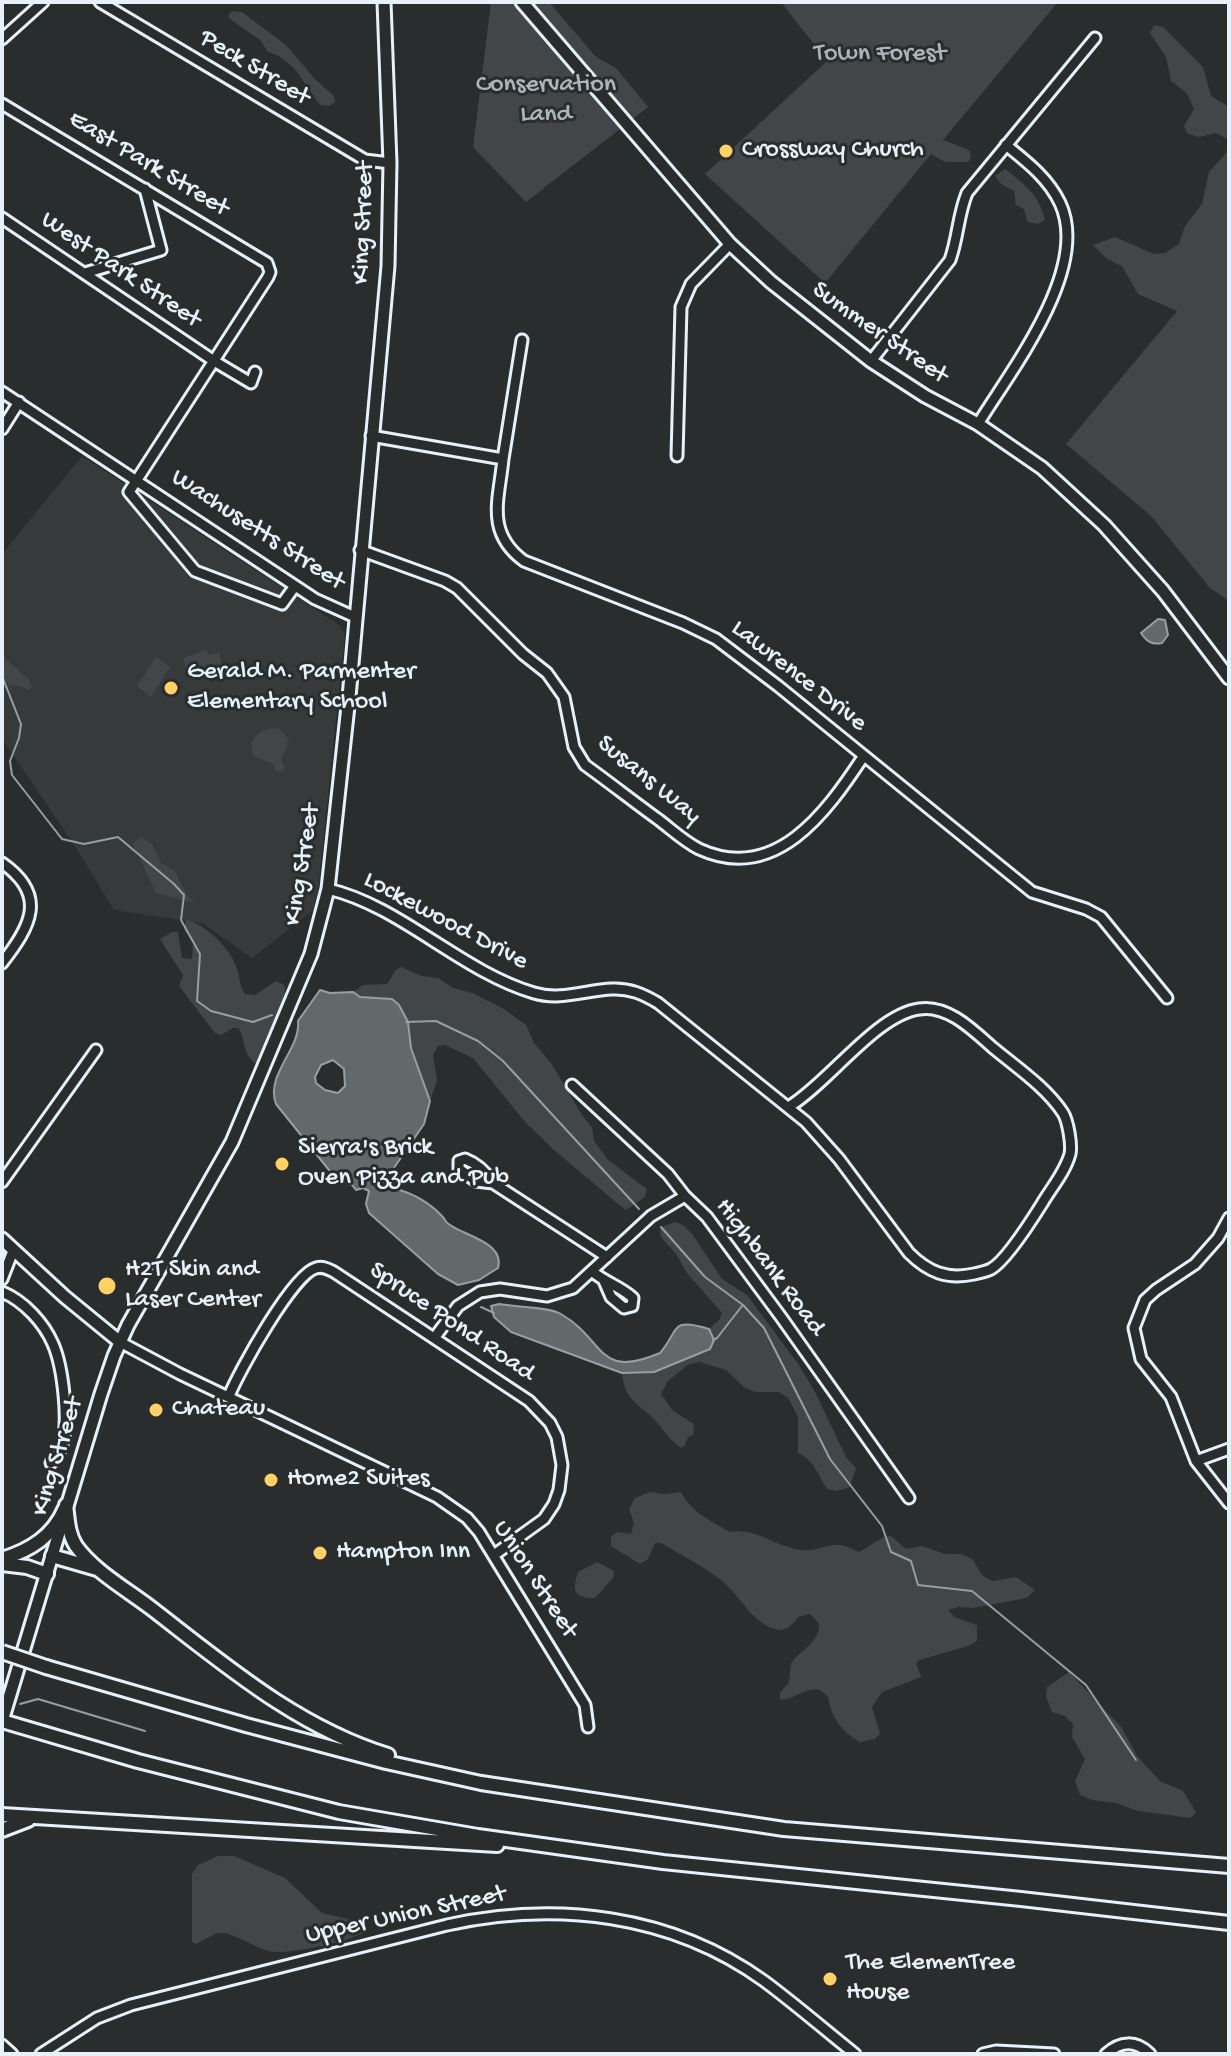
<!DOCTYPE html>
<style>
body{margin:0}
#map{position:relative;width:1231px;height:2056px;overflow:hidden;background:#2a2d2e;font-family:"Gochi Hand",sans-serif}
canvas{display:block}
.frame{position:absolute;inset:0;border:4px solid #e8f1f8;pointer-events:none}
</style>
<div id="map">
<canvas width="1231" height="2056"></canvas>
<div class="frame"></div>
</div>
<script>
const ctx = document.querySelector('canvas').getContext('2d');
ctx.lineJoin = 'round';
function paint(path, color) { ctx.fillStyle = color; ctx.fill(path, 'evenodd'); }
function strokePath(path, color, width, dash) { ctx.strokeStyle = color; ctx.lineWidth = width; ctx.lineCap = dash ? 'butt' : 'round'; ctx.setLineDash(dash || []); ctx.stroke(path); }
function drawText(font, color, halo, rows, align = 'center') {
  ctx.font = font + ' "Gochi Hand",sans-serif'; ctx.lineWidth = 6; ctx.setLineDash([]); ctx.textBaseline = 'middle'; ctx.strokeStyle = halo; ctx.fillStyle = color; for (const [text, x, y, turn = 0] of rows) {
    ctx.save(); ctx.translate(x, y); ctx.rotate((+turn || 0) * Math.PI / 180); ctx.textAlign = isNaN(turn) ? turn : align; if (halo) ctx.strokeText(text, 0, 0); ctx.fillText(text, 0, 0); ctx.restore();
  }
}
const built = new Path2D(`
 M82,456L339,625L345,634L318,890L313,910L252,958L202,923L114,910L71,840L2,739V554Z`);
const green = new Path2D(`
 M491,2H549L596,57L616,68L648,107L526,202L473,147Z
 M781,2H1058L943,140L969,150L971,158L968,162H945L931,154L825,283L705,174L827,61Z
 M232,11L242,12L286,45L315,79L334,96L335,102L329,106L320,105L294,68L279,56L268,52L260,40L230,19L228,16Z
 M1154,25L1163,27L1203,67L1211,96L1229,107V140L1216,133L1199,137L1188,134L1184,126L1194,109L1187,93L1171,81L1166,57L1150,33Z
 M1229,142V601L1210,588L1151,516L1066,444L1177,311L1138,294L1122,266L1107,259L1093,245L1115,237L1154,254L1165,253L1179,244L1185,226L1202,204L1209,172L1226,153Z
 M1005,169C1025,184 1039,195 1045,220L1038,224L1027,222L1024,209L1016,205L1014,191L1001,184L995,176Z
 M206,650L209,655L219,653L223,669L213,673L211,670L188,675L183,658Z
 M2,655L29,680L32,687L28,690L18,685L10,686L2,677Z
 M156,657L170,667L151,697L137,686Z
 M272,728L280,729L289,740L281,760L285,768L281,772L275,770L273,764L254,756C247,741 257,731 272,728Z
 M141,837L152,844L161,863L175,871L186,894L194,903L156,893L133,844Z
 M186,919C208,927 229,946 237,969C240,978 239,985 245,994L255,995L276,981L284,985C288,1003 279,1014 272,1030C267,1041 267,1053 261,1063H254C241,1050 247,1041 238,1028H233L221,1035L215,1033L179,986L183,975L160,939L172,932H178L182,958L192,959L193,943L184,930Z
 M401,967L422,976L438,978L453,988L472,993L504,1009L526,1025L534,1043L551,1063L582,1115L592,1127L594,1141L608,1160L647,1189L645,1197L626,1210L617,1203L554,1150L526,1123L473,1058L445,1045L438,1046L433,1055L437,1080L430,1101L411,1048L408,1022L392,999L360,997L353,992L363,985L387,984L396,970Z
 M675,1222L683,1225L693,1235L722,1279L747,1295L799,1365L815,1392L846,1457L856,1468L850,1487L837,1491L827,1489C818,1475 814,1460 798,1453V1417L788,1398L779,1392H755L744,1387L726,1370L699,1362L689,1364L668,1381L661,1394L672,1410L694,1424L693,1435L688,1437L685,1445L681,1448C671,1440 666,1434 659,1425C644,1405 625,1405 622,1373C654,1374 681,1362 710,1349L714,1340L709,1329L720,1319L722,1313L687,1273L676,1254L661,1237L660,1228Z
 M650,1492L664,1494L681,1492C691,1512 711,1521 730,1532C757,1527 776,1548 803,1550C815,1551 824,1546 835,1545C843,1544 852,1549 859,1552L884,1537L891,1536L906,1549L922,1546L945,1554H962L972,1559L983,1576L993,1581L1016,1577L1035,1590L1028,1597L1021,1599L973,1608L959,1607L948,1610L954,1617L977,1625V1641L968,1646L919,1660L916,1663L921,1677L882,1692L872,1707L880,1734L875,1739L860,1742C842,1733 831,1717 828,1697L820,1690C803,1686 794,1702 780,1699V1693L789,1682L791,1663C801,1650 820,1642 819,1624L810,1614L798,1617C791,1627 785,1633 772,1628C750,1620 739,1594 721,1580C703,1566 681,1555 661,1543H655L648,1559L640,1564L611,1546V1536L618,1532L631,1534L634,1523L629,1509L635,1498Z
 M597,1562L614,1571L613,1578L595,1598C573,1598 572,1591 578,1572Z
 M1069,1672L1122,1728L1137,1756L1160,1781L1183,1791L1196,1812L1191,1818L1138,1811L1116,1803L1092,1800L1080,1795L1075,1781L1085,1759L1072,1737L1073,1724L1065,1716L1052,1712L1046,1696L1047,1687Z
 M218,1856H234L285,1878L322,1913L352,1920L363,1925L367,1931C351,1941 296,1953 276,1952C258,1951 231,1930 218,1933C211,1935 203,1941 196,1944L192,1942V1874L198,1865Z`);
const water = new Path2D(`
 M1158,619L1165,620L1168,635L1162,643C1152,645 1147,642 1141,633Z
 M320,990L330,993L353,992L360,997L392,999L399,1005L408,1022L411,1048L430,1101L424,1124L387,1178L393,1188C412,1193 428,1201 442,1216C448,1223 443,1220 450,1225C466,1236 505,1243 498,1268L479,1280L458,1285L438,1274L369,1213L366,1204L369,1191L363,1188L356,1190L352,1185L337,1180L276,1104C265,1074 301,1049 298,1021ZM333,1060L344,1069L345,1086L338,1093L325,1090L316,1083L315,1077L321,1065Z
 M499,1304C515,1307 550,1307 561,1314C606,1340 596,1380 660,1353C680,1330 669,1317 709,1329L714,1340L710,1349L654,1372L622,1373L511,1332L494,1317L491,1306Z`);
const stream = new Path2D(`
 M2,676L21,724L19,738L10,761L12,775L62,839L84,844L118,837L174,884L184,895L181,920L200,954L197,1001L211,1011L253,1022L272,1015
 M406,1022L436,1021L478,1041L503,1061L639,1209
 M661,1227L705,1277L743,1305L764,1328L830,1459L882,1526L891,1552L911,1561L918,1585L972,1591L1086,1685L1136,1760
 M481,1307L494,1313
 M713,1340L717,1338L742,1306
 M20,1704L38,1699L145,1731`);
const minor = new Path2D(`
 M100,2L365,160L390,163
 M2,39L43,2
 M2,104L267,263L270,272L268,277L129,492L195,571L282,604L295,586
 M2,218L214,361L251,383L255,372
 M85,273L161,250L145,189
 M871,361L950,260C958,238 958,215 967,193L1095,38
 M2,392L315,599L355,617
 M978,424C1011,370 1091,269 1060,203C1048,178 1027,162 1006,145
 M2,429L19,402
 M371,436L503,459C499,500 485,532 524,561L683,623L716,639L778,686L1032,892L1086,909L1101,917L1167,998
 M677,456L681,307L691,284L730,244
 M503,459L522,340
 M360,550L445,581L457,588L523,654L547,673L564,697L574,747L585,765C610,783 634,802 659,820C672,830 685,842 699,849C775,884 826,813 863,757
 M2,863C48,895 31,926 2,963
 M328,889C401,906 460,971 534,993C561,1001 586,990 612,989C629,988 643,994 658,1003L806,1122L839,1159L909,1253C928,1272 947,1280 974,1274C979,1273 987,1271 991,1269C1007,1260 1033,1218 1043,1202C1052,1187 1065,1172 1070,1154C1072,1145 1068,1121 1063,1113C1046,1087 1016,1067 992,1047C973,1030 947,1004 919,1009C876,1015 829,1082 790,1106
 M572,1085L668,1174L685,1196L707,1217L781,1317L909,1498
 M2,1182L96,1050
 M493,1183C486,1172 478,1164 465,1159L459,1161V1169L476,1181L493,1183L607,1257
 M1229,1218L1218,1238L1195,1264L1156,1290L1145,1300L1134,1328L1141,1359L1171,1397L1196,1461L1229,1503
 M593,1272C606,1283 620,1286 633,1298L632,1306L624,1308L611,1297L604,1281
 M2,1279L13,1251
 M2,1292C24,1301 44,1323 53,1344C63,1367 70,1425 61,1448C59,1454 55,1458 51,1463
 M435,1337L458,1306L480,1292L500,1289L547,1296L573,1288L651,1216L685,1196
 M120,1342L180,1374L437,1497L467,1518L479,1532L585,1705L588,1727
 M229,1396C239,1371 293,1274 316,1268C323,1266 328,1269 334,1272L529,1401L550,1423L557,1437L562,1465L559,1490L554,1504L544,1519L494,1555
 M1196,1461L1229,1449
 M2,2045L12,2054
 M41,2054L97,2018L131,2005L447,1925C556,1901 671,1914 764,1981C795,2004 825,2030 855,2054
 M983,2054L996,2051L1054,2054
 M1106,2054C1120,2041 1136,2040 1150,2054`);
const major = new Path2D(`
 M522,2L730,244L771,282L871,361L925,396L978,424L1042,468L1104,525L1163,591L1229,678
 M2,1239L65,1297L120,1342
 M2,1721L101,1394L114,1356L128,1325L232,1142L311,954L328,889L349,697L388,266L390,163L384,2`);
const highway = new Path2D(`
 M66,1505C68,1519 68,1534 76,1546C94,1571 126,1589 151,1608C225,1665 297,1727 388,1755
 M52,1556L97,1569
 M2,1559C31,1550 53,1536 65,1508
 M2,1564L27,1567L47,1574
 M46,1667L246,1725L386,1762L481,1783L784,1829L1229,1866
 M2,1721L138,1761L339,1812L478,1836L663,1862L1021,1899L1229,1923
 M2,1815L497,1845
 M2,1830L28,1820`);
const highwayBridge = new Path2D(`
 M2,1652L46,1667`);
const markers = [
 [726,151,8,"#ffd166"],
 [171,688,8,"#ffd166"],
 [282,1164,8,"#ffd166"],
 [107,1286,10,"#ffd166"],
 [156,1410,8,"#ffd166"],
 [271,1480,8,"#ffd166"],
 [320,1553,8,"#ffd166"],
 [830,1979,8,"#ffd166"]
];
const parkNames = [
 ["Town Forest",880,55],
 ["Conservation",546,86],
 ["Land",546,116]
];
const streetNames = [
 ["Peck Street",254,69,31],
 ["East Park Street",148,165,31],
 ["King Street",365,223,-88],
 ["West Park Street",120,271,34],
 ["Summer Street",879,334,35],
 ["Wachusetts Street",257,531,33],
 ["Lawrence Drive",798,677,38],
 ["Susans Way",648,781,39],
 ["King Street",304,865,-81],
 ["Lockewood Drive",445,922,28],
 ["Highbank Road",769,1268,53],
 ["Spruce Pond Road",451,1323,34],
 ["King Street",59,1457,-73],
 ["Union Street",534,1580,57],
 ["Upper Union Street",406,1916,-12]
];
const poiNames = [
 ["Crossway Church",742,151],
 ["Gerald M. Parmenter",187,673],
 ["Elementary School",187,703],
 ["Sierra's Brick",298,1149],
 ["Oven Pizza and Pub",298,1179],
 ["H2T Skin and",125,1271],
 ["Laser Center",125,1301],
 ["Chateau",172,1410],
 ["Home2 Suites",287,1480],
 ["Hampton Inn",336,1553],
 ["The ElemenTree",846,1964],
 ["House",846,1994]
];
paint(built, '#363a3b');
paint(green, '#424648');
paint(water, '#63686b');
strokePath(water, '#989fa3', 2);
strokePath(stream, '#989fa3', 2);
strokePath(minor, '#e8f1f8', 15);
strokePath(major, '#e8f1f8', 17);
strokePath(highway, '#e8f1f8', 18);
strokePath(minor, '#2a2d2e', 9);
strokePath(major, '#2a2d2e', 11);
strokePath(highway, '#2a2d2e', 12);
strokePath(highwayBridge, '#e8f1f8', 18, []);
strokePath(highwayBridge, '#2a2d2e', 12);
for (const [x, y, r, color] of markers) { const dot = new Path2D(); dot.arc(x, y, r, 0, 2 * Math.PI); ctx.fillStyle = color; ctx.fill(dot); strokePath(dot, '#2a2d2e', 3); }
drawText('26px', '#aeb5ba', '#2a2d2e', parkNames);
drawText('26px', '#e8f1f8', '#2a2d2e', streetNames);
drawText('26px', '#e8f1f8', '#2a2d2e', poiNames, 'left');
</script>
